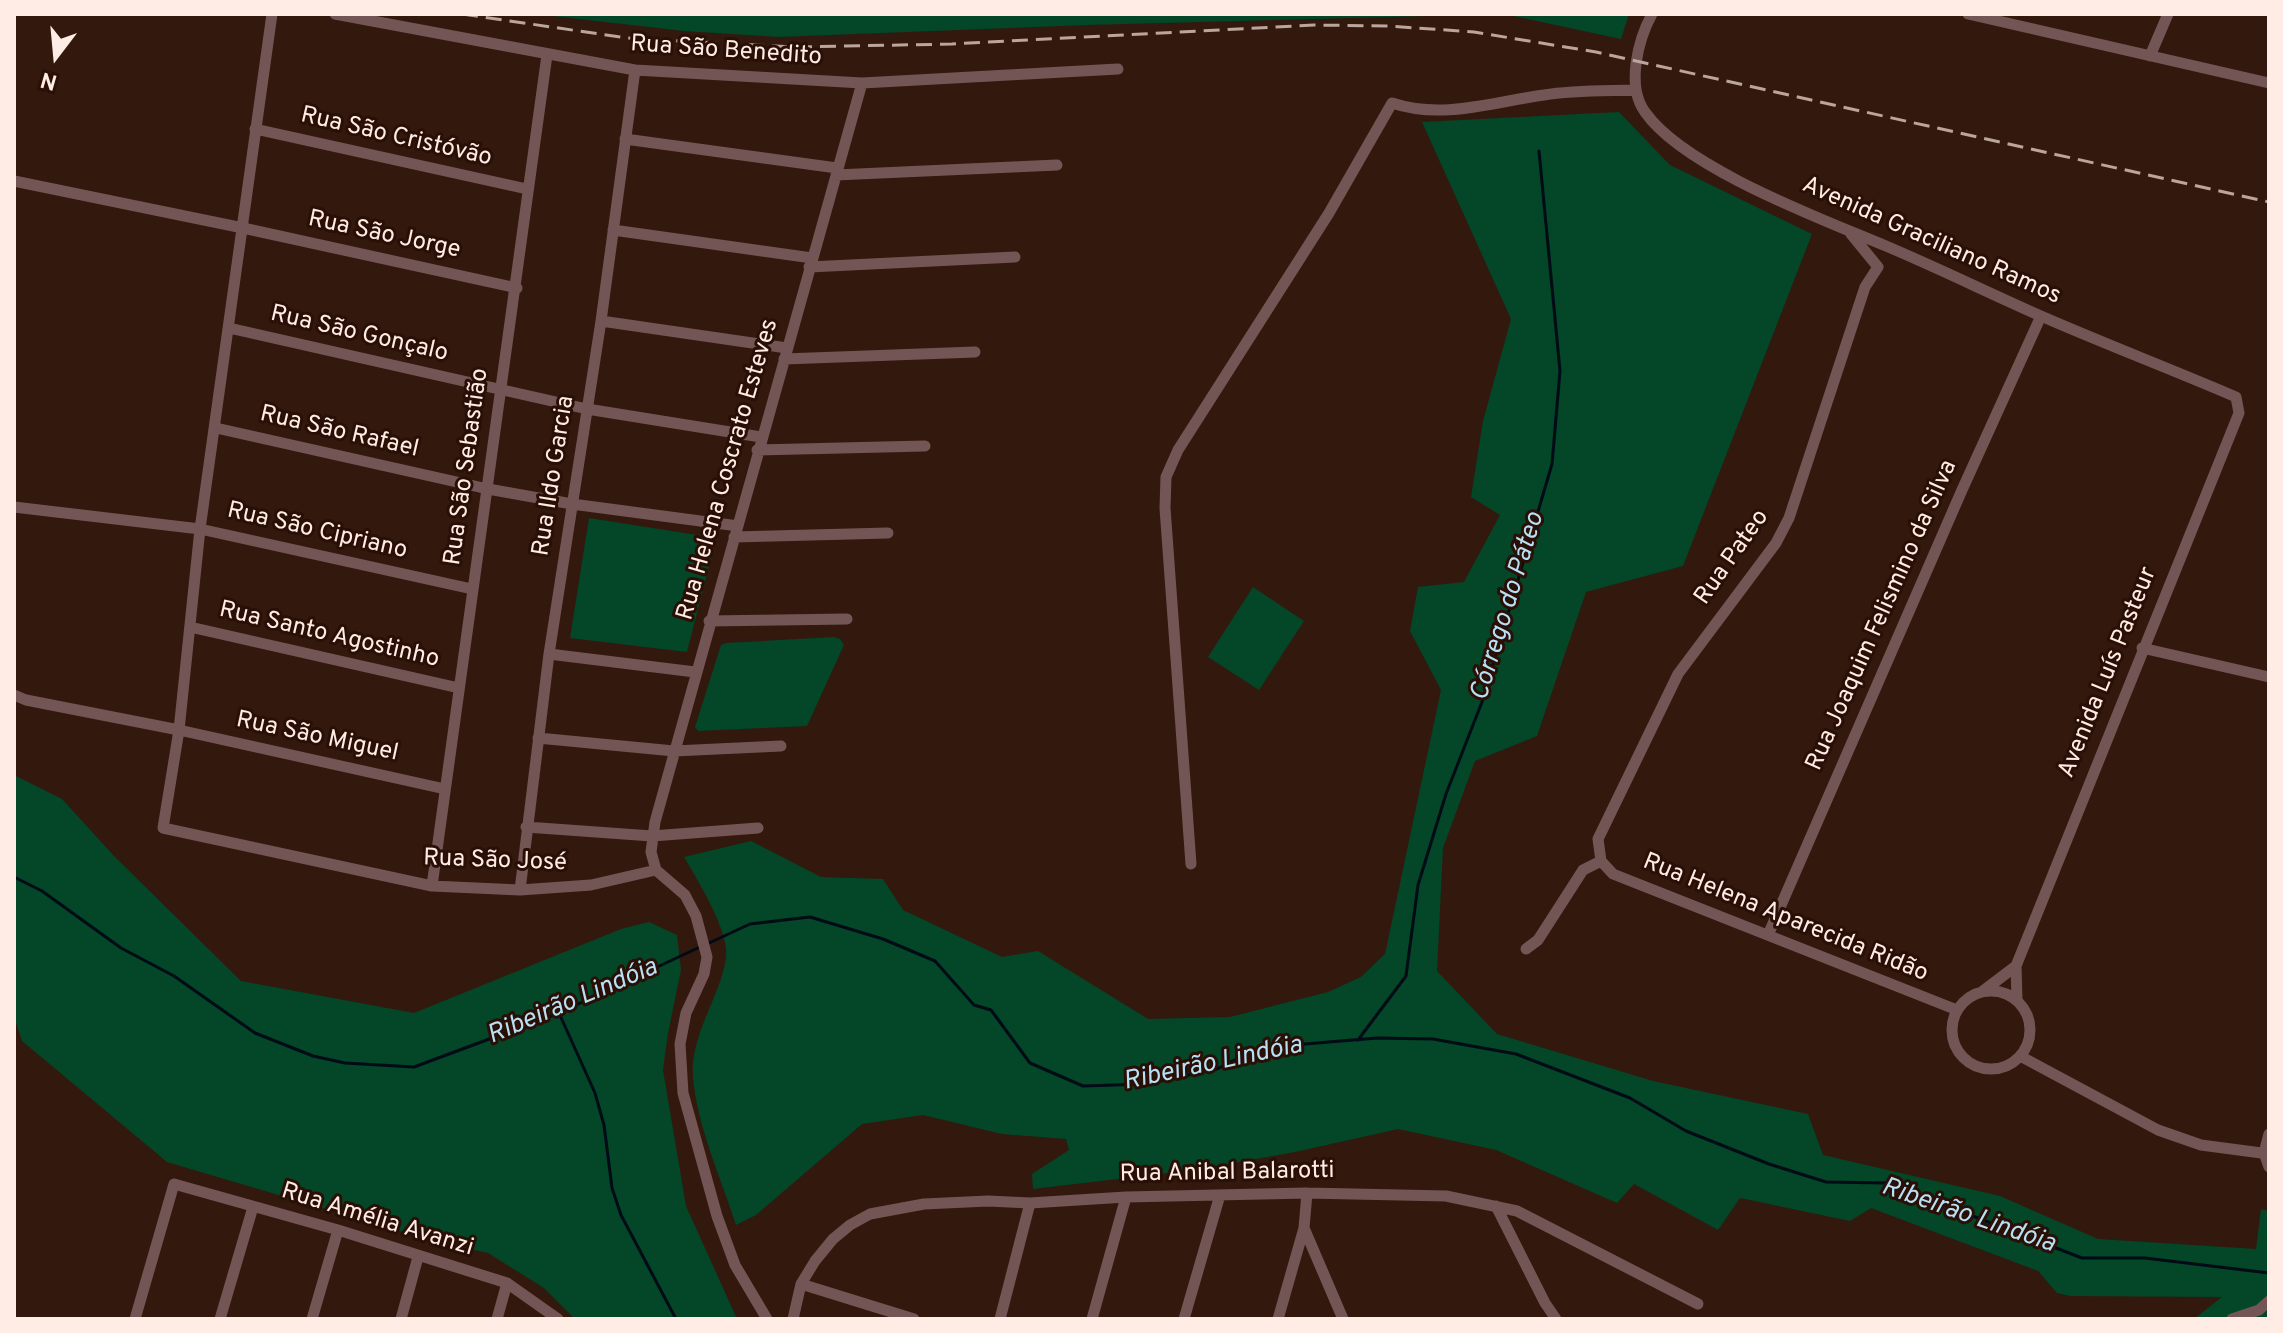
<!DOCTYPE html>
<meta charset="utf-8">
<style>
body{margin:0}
#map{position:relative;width:2283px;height:1333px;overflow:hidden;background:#33190d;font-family:Overpass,sans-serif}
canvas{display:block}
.frame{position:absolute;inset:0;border:16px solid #ffece4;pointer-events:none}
.north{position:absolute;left:16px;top:16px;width:80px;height:80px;-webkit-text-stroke:6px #290f05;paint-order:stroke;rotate:196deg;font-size:22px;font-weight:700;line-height:32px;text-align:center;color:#ffece4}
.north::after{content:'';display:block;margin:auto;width:28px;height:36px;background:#ffece4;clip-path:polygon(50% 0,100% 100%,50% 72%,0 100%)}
</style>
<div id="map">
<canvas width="2283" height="1333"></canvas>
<div class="frame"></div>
<div class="north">N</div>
</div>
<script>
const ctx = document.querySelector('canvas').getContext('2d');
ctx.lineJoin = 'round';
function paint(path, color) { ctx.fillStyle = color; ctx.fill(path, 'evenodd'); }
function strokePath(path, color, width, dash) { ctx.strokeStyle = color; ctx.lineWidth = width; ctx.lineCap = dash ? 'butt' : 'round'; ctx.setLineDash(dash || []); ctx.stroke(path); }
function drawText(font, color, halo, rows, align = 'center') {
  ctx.font = font + ' Overpass,sans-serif'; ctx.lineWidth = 6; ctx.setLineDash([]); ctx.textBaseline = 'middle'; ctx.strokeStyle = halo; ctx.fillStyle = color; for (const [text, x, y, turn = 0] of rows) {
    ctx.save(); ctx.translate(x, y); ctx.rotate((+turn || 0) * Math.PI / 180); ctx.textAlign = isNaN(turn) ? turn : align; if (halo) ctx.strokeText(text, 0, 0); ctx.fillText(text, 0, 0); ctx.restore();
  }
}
const green = new Path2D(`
 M535,14H1629L1621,39L1504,14L1087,25L779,37L684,31Z
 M1619,112L1670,165L1812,234L1683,566L1586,592L1537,736L1475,761L1443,848L1437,971L1497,1034L1653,1081L1808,1114L1823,1155L2000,1196L2098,1239L2256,1249L2261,1209L2269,1211V1319H2194L2222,1297L2070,1296L2057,1293L2038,1271L1871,1208L1850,1221L1740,1198L1718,1230L1634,1184L1617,1203L1496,1150L1398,1129L1295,1152L1194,1170L1033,1189L1032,1174L1069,1150L1066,1139L1002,1134L923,1115L862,1124L756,1215L736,1225C721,1178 697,1126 693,1077C690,1034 720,998 726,958C730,932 697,879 684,857L751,841L821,877L883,879L903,910L1002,957L1038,951L1148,1019L1230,1017L1328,992L1361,977L1385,954L1441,690L1410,631L1418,587L1464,582L1500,515L1471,497L1483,421L1511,319L1422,122Z
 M589,518L716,538L687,652L570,638Z
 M1253,587L1304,621L1259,690L1208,657Z
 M834,637L840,639L844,645L807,726L698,731L695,727L721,645L726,643Z
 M14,775L62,799L114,856L241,981L414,1013L621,929L649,922L677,935L681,970L668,1033L663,1070L686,1206L737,1319H575L544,1288L488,1253L437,1242L167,1162L22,1041L14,1017Z`);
const stream = new Path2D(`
 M14,877L42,891L121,948L174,976L255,1033L313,1056L345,1063L414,1067L559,1013L700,947
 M707,944L750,924L810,917L883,939L935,961L974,1005L991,1010L1030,1063L1083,1086L1146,1084L1217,1069L1246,1054L1305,1044L1377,1038L1433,1039L1516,1054L1630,1098L1686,1131L1769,1164L1826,1182L1887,1183L2082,1258H2145L2269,1273
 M559,1013L595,1093L604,1125L612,1188L621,1215L676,1319
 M1358,1040L1406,976L1418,885L1446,794L1482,702L1552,464L1560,371L1539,151`);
const minor = new Path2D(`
 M272,14L200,529L179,730L163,828L432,886L520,890L591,885L656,870
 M335,14L635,70L862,83L1118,69
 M1652,14C1638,40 1626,86 1645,112C1684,168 1822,219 1886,246C1938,268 1989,293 2041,316C2105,344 2171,369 2236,397L2239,413L2016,966L2017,1000
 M1968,14L2269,83
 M2150,56L2168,14
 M255,129L527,189
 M625,139L837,168
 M836,175L1057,165
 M14,181L243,228L517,288
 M613,230L812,258
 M809,267L1015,257
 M601,321L787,348
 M229,328L587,409L761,437
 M784,359L975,352
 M216,428L488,489L572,504L738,526
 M757,450L925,446
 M14,507L200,529L472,589
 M734,537L888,533
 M709,621L847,619
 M190,627L459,688
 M2142,648L2269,677
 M549,654L695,672
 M14,695L26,700L179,730L445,789
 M538,738L674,751L781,746
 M526,827L652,836L758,828
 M1601,861L1598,839L1678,674L1776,543L1789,518L1865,287L1878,267L1851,234
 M1601,861L1613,874L1957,1010
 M1191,864L1165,508L1166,477L1178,450L1329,213L1392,103C1443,120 1492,102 1544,95C1574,90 1605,91 1636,90
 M656,870L651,852L655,822L862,83
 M656,870L685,895L696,916L707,957L704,974L686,1013L680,1044L683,1093L717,1216L735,1265L767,1319
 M432,886L547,55
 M520,890L549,654L601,321L635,70
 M1768,935L1962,490L2041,316
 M1526,949L1538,940L1583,870L1601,861
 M1952 1030a39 39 0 1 1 78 0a39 39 0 1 1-78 0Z
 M1983,991L2016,966
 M2020,1056L2158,1130L2201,1145L2269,1154
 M2269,1134L2264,1153L2269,1167
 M1307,1193L1304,1228L1343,1319
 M1496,1206L1545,1303L1556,1319
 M801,1284L914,1319
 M135,1319L174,1184L338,1230L507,1283L558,1319
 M220,1319L253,1207
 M312,1319L338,1230
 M401,1319L418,1257
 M497,1319L507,1283
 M793,1319L801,1284L815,1261L833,1239L850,1225L870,1214L924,1204L988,1201L1030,1203L1126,1197L1307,1193L1446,1196L1517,1211L1698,1304
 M1000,1319L1030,1203
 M1092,1319L1126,1197
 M1184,1319L1220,1195
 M1278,1319L1304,1228
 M2232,1319L2259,1310L2269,1301`);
const rail = new Path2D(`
 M462,14L627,38L794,47L952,44L1314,25L1388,26L1474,32L1596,52L2269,202`);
const streetNames = [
 ["Rua São Benedito",726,52,4],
 ["Rua São Cristóvão",396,138,13],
 ["Rua São Jorge",384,236,12],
 ["Avenida Graciliano Ramos",1931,242,24],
 ["Rua São Gonçalo",359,335,13],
 ["Rua São Rafael",339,433,13],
 ["Rua São Sebastião",468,467,-82],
 ["Rua Helena Coscrato Esteves",729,470,-74],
 ["Rua Ildo Garcia",555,476,-81],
 ["Rua São Cipriano",317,532,13],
 ["Rua Pateo",1733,558,-55],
 ["Rua Joaquim Felismino da Silva",1883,616,-66],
 ["Rua Santo Agostinho",329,636,13],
 ["Avenida Luís Pasteur",2109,673,-68],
 ["Rua São Miguel",317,738,12],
 ["Rua São José",495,862,2],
 ["Rua Helena Aparecida Ridão",1785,919,22],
 ["Rua Anibal Balarotti",1227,1174,-1],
 ["Rua Amélia Avanzi",377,1221,17]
];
const waterNames = [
 ["Córrego do Páteo",1509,607,-73],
 ["Ribeirão Lindóia",573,1003,-23],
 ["Ribeirão Lindóia",1213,1065,-12],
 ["Ribeirão Lindóia",1968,1217,19]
];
paint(green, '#034628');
strokePath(stream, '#000b15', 3);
strokePath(minor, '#745555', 11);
strokePath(rail, '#bba59c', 3, [16, 8]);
drawText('24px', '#ffece4', '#290f05', streetNames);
drawText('italic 26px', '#b9dff4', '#290f05', waterNames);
</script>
